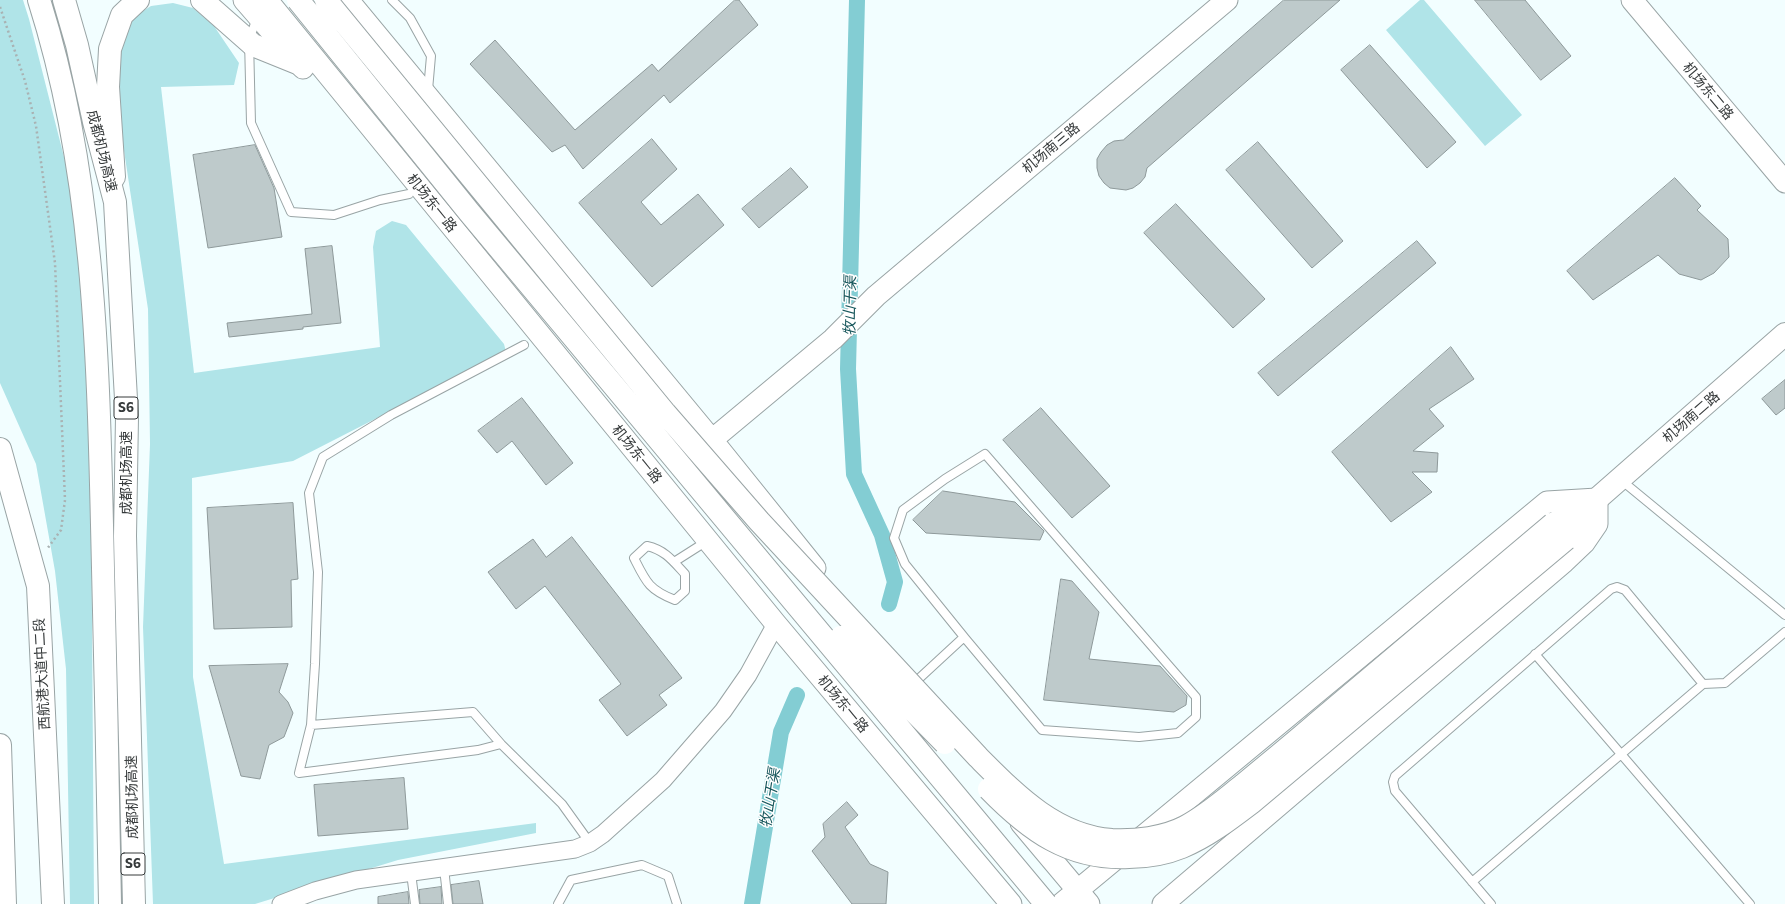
<!DOCTYPE html>
<meta charset="utf-8">
<style>
body{margin:0}
canvas{display:block;background:#f2feff}
</style>
<canvas width="1785" height="904"></canvas>
<script>
const ctx = document.querySelector('canvas').getContext('2d');
ctx.lineJoin = 'round';
function paint(path, color) { ctx.fillStyle = color; ctx.fill(path, 'evenodd'); }
function strokePath(path, color, width, dash) { ctx.strokeStyle = color; ctx.lineWidth = width; ctx.lineCap = dash ? 'butt' : 'round'; ctx.setLineDash(dash || []); ctx.stroke(path); }
function drawText(font, color, halo, rows, align = 'center') {
  ctx.font = font + ' Commissioner,"Noto Sans SC",sans-serif'; ctx.lineWidth = 3; ctx.setLineDash([]); ctx.textBaseline = 'middle'; ctx.strokeStyle = halo; ctx.fillStyle = color; for (const [text, x, y, turn = 0] of rows) {
    ctx.save(); ctx.translate(x, y); ctx.rotate((+turn || 0) * Math.PI / 180); ctx.textAlign = isNaN(turn) ? turn : align; if (halo) ctx.strokeText(text, 0, 0); ctx.fillText(text, 0, 0); ctx.restore();
  }
}
const green = new Path2D(`
 M0,0H23L29,19L65,161L81,260L91,476L94,904H70L66,669L55,571L36,464L0,383Z
 M1420,0H1424L1522,115L1485,146L1386,30Z
 M173,3L193,8L214,26L239,63L234,85L161,87L194,373L380,347L373,247L376,231L392,221L406,225L504,344L506,352L293,461L192,478L193,677L224,864L536,823V833L398,860L255,904H153L143,627L150,444L148,309L118,111L119,57L124,35L135,16L151,6Z`);
const canal = new Path2D(`
 M857,0L848,369L854,474L882,535L895,582L889,604
 M752,904L781,732L797,695`);
const building = new Path2D(`
 M735,0H739L758,25L670,103L664,95L583,169L565,145L552,152L470,64L495,40L575,130L652,64L658,71Z
 M1284,0H1340L1147,168L1145,177L1140,183L1133,188L1126,190L1110,188L1104,183L1099,176L1097,168V159L1101,152L1107,145L1114,141L1123,140Z
 M1475,0H1525L1571,56L1541,80Z
 M1370,45L1456,142L1427,168L1341,70Z
 M652,139L677,169L641,202L661,225L698,194L724,225L652,287L579,203Z
 M1258,142L1343,241L1312,268L1226,170Z
 M255,145L274,188L282,237L208,248L193,155Z
 M791,168L808,187L759,228L742,209Z
 M1675,178L1701,206L1697,210L1728,239L1729,257L1714,273L1701,280L1679,274L1658,255L1593,300L1567,271Z
 M1176,204L1265,299L1233,328L1144,233Z
 M1417,241L1436,263L1278,396L1258,373Z
 M332,246L341,323L303,327V329L229,337L227,323L312,314L305,249Z
 M1451,347L1474,379L1429,409L1444,426L1413,451L1438,453L1437,472H1412L1432,492L1391,522L1332,452Z
 M1785,380V408L1776,415L1762,399Z
 M522,398L573,463L546,485L512,441L497,453L478,431Z
 M1041,408L1110,486L1072,518L1003,440Z
 M943,491L1015,502L1044,531L1040,540L926,533L913,520Z
 M293,503L298,579L291,580L292,627L214,629L207,508Z
 M572,537L682,678L659,695L667,705L627,736L599,700L621,684L545,586L516,609L488,572L533,539L546,557Z
 M1061,579L1072,581L1099,612L1089,659L1160,666L1187,696L1186,705L1174,712L1044,700Z
 M288,664L279,692L288,702L293,713L289,724L284,737L269,745L260,779L241,776L209,666Z
 M404,778L408,829L318,836L314,785Z
 M847,802L858,815L845,827L870,864L888,872L886,904H852L812,851L825,837L823,824Z
 M479,881L483,904H453L451,885Z
 M441,887L442,904H420L419,890Z
 M408,892L409,904H378V897Z`);
const path = new Path2D(`
 M0,7L25,81L36,126L55,263L65,500L61,530L47,549`);
const service = new Path2D(`
 M392,0L410,18L431,56L428,90
 M257,18L249,40L251,123L291,212L334,215L380,200L409,194
 M524,345L391,415L323,457L309,493L318,572L315,664L311,725L299,773L478,750L501,744L562,804L590,843
 M1621,480L1785,615
 M647,546C665,550 673,561 685,574V591L675,600C649,590 646,582 634,558Z
 M674,562L707,541
 M1535,654L1750,904
 M912,685L964,637L1042,730L1139,737L1178,733L1196,717V697L985,454L945,479L903,510L894,538L905,564L964,637
 M311,725L473,712L501,744
 M444,868L448,904
 M411,873L415,904
 M1472,882L1703,684L1725,683L1785,632
 M558,904L571,880L642,865L668,876L677,904
 M1491,904L1395,791L1393,782L1395,776L1611,589L1617,587L1625,590L1703,684`);
const minor = new Path2D(`
 M281,904L315,891L356,880L575,849L590,843L603,834L663,780L723,711L748,675L776,624`);
const tertiary = new Path2D(`
 M244,0L303,68
 M267,0L776,624L1011,904
 M348,0L712,440L815,568
 M1632,0L1785,182
 M701,449L833,339L876,296L1227,0
 M1021,823L1089,904
 M1061,904L1547,502L1597,499V524L1584,543L1564,562L1163,904`);
const secondary = new Path2D(`
 M202,0L253,45L300,64
 M114,177L108,87L110,49L122,15L138,0
 M1553,524L1597,499L1785,334
 M1566,539L1578,528L1596,502`);
const primary = new Path2D(`
 M0,449L38,586L53,904
 M0,745L5,904`);
const motorway = new Path2D(`
 M39,0C93,169 98,349 102,525C105,651 108,778 110,904
 M64,0L77,45L94,122L115,202L127,417L125,536L134,904`);
const secondaryBridge = new Path2D(`
 M298,0L469,212L1046,904
 M326,0L665,413L759,521L978,757C1015,794 1055,836 1112,840C1135,841 1164,838 1185,827C1206,816 1224,800 1243,785C1268,764 1293,744 1317,723C1396,657 1474,590 1553,524
 M841,637L945,743
 M989,789C1029,830 1069,860 1129,857C1147,857 1165,854 1182,847C1208,836 1230,819 1251,803L1566,539`);
const shields = [
 [126,408,24],
 [133,864,24]
];
const shieldNames = [
 ["S6",126,408],
 ["S6",133,864]
];
const streetNames = [
 ["机场东二路",1708,91,50],
 ["机场南三路",1051,148,-40],
 ["成都机场高速",102,151,76],
 ["机场东一路",432,203,51],
 ["机场南二路",1691,417,-41],
 ["机场东一路",637,454,51],
 ["成都机场高速",126,473,-90],
 ["西航港大道中二段",42,674,-93],
 ["机场东一路",843,704,50],
 ["成都机场高速",132,797,-91]
];
const waterNames = [
 ["牧山干渠",850,306,-89],
 ["牧山干渠",770,798,-81]
];
paint(green, '#b0e4e8');
strokePath(canal, '#83cdd3', 16);
paint(building, '#becacb');
strokePath(building, '#8e999a', 1);
strokePath(service, '#99a4a5', 10);
strokePath(minor, '#99a4a5', 19);
strokePath(tertiary, '#99a4a5', 23);
strokePath(secondary, '#99a4a5', 24);
strokePath(primary, '#99a4a5', 24);
strokePath(motorway, '#99a4a5', 24);
strokePath(path, '#a9b2b3', 2.5, [2, 3]);
strokePath(service, '#fff', 8);
strokePath(minor, '#fff', 17);
strokePath(tertiary, '#fff', 21);
strokePath(secondary, '#fff', 22);
strokePath(primary, '#fff', 22);
strokePath(motorway, '#fff', 22);
strokePath(secondaryBridge, '#99a4a5', 24, []);
strokePath(secondaryBridge, '#fff', 22);
for (const [x, y, w] of shields) { const box = new Path2D(); box.roundRect(x - w / 2, y - 11, w, 22, 3); ctx.fillStyle = '#fff'; ctx.fill(box); strokePath(box, '#363a3b', 1); }
drawText('bold 13px', '#363a3b', null, shieldNames);
drawText('14px', '#363a3b', '#fff', streetNames);
drawText('italic 15px', '#19585d', '#fff', waterNames);
</script>
